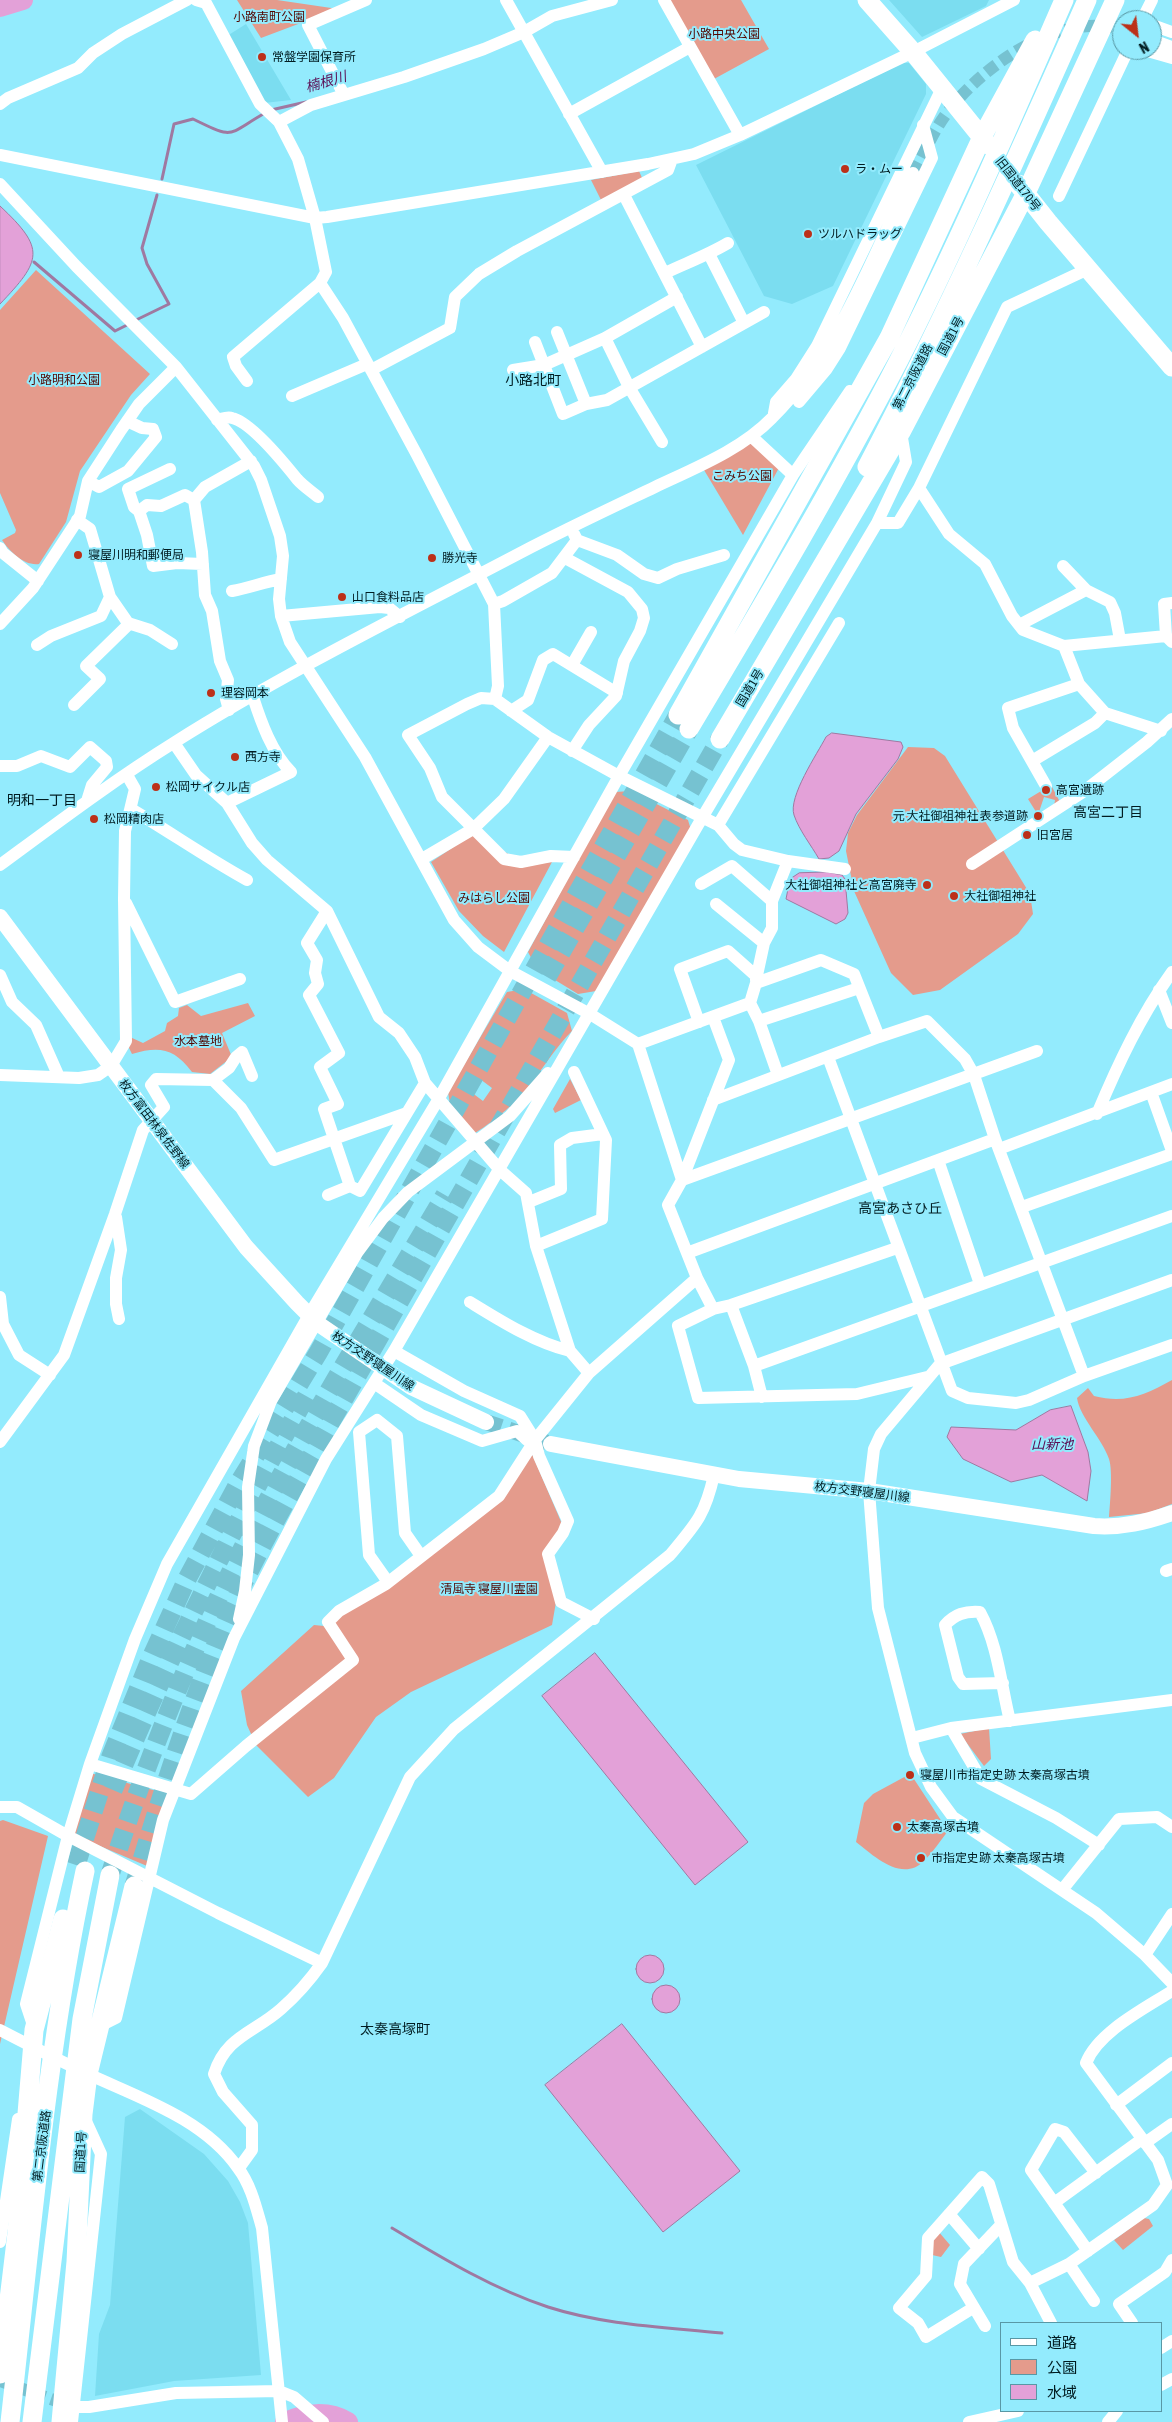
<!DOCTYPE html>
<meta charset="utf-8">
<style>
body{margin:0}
#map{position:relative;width:1172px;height:2422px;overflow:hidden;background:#93ebfd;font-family:"Asap Condensed","Noto Sans JP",sans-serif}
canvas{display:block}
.legend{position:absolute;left:1000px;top:2322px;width:162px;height:90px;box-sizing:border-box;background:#93ebfd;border:1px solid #5998a5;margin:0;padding:6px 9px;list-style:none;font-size:15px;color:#011c21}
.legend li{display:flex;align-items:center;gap:10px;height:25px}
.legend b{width:25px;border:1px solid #5998a5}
.north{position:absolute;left:1112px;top:10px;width:50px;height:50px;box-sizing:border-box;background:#93ebfd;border:1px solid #5998a5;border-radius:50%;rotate:151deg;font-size:14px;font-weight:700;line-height:20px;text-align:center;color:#011c21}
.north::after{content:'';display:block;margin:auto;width:18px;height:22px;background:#bc3019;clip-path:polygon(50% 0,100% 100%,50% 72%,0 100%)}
</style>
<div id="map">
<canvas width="1172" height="2422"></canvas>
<ul class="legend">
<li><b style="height:6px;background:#fff"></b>道路</li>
<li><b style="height:14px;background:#e49b8c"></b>公園</li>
<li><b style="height:14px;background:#e3a1d8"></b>水域</li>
</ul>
<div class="north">N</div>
</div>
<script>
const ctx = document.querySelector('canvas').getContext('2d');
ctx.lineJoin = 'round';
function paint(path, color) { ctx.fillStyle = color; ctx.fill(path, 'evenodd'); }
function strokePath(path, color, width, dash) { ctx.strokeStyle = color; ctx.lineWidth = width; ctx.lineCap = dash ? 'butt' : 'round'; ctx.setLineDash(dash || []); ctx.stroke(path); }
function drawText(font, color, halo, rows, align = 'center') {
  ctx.font = font + ' "Asap Condensed","Noto Sans JP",sans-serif'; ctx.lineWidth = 4; ctx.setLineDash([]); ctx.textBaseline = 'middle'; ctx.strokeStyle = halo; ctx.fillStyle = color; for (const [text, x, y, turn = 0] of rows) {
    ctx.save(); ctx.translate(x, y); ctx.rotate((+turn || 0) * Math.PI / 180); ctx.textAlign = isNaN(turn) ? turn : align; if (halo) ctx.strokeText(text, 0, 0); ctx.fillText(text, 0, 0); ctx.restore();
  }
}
const built = new Path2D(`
 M889,0H989L986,6L922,37Z
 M246,24L291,100L264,103L227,36Z
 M902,63H909L926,84V94L833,286L792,304L764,296L696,165Z
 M140,2109L204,2154L228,2181L240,2202L248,2223L261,2375L174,2381L95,2396L99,2334L110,2305L125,2117Z`);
const green = new Path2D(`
 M237,0H277L338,9L261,38Z
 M669,0H741L769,49L714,79Z
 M639,171L643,180L602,202L591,180Z
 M36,270L150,374L131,395L80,471L66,522L39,564C24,566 10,552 2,540L15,533L16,530L0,493V310Z
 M751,436L781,464L743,535L701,465Z
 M908,747L934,748L945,756L1030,894L1033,914L1018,934L940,990L913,995L891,973L854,891L846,851L848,833L857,815Z
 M1051,785L1060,802L1054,806L1055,800L1044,797L1038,815L1028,799Z
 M631,791L688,820L691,830L596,991L578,994L537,969L528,952L615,792ZM632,815L643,817L639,831L623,826L625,821Z
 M473,834L526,864L552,862L504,952L483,936L459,911L431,862Z
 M524,989L567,1013L572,1031C556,1047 546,1064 532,1082C516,1103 497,1119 475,1133L450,1104L448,1092L507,992ZM480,1079L492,1088L483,1101L471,1092Z
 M248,1003L255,1016L222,1033L232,1057L210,1074L192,1072C174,1048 159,1046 132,1054L129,1048L130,1037L143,1043L165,1031L167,1023L178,1016L179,1008L187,1005L201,1016Z
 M570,1079L581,1100L555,1113L553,1109Z
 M1172,1380V1504L1148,1513L1109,1517C1110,1503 1113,1471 1109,1459C1102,1438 1080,1418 1077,1398L1088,1388L1094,1396C1125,1404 1145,1395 1172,1380Z
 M532,1454L562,1524L545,1555L556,1602L552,1625L411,1692L376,1717L334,1778L308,1797L256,1745L247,1725L241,1691L314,1625L324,1626L501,1501Z
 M989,1728L991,1759L984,1766L960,1734Z
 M90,1773L168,1794L147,1866L67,1832Z
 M908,1775L912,1776L948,1831C940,1841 933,1852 924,1861C902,1883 874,1856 856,1842L864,1803L873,1794Z
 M3,1820L48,1836L0,2044V1821Z
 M1144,2218L1149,2219L1153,2226L1123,2250L1114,2240Z
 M938,2231L950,2245L941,2257L932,2255L933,2236Z`);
const water = new Path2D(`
 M0,206C46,249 42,260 0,304Z
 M832,733L901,742L903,747L898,759L856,814L839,851L829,858L819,859C811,845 799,830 794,815C788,797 817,754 826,737Z
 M827,872L842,875L845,879L848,913L845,919L836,924L786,899L790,879L799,873Z
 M1071,1406L1088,1452L1091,1471L1087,1501L1042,1475L1011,1482L963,1459L947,1437L951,1427L1016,1430L1050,1410Z
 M595,1653L748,1842L695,1885L542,1696Z
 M636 1969a14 14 0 1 1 28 0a14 14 0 1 1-28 0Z
 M652 1999a14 14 0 1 1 28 0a14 14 0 1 1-28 0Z
 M622,2024L740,2171L663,2232L545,2085Z`);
const stream = new Path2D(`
 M271,110L306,102
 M162,179L174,124L193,119C236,140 226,135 265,113
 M34,262L115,331L129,324
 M134,321L169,304L147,264L142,248L157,195
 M392,2228C442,2258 493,2289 548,2307C604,2325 664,2327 722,2333`);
const river = new Path2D(`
 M0,7L23,0
 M285,2422C305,2413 328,2410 348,2422`);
const minorTunnel = new Path2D(`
 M913,173C922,157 930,139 940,123C972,72 1059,9 1122,30
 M0,2381L68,2405`);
const majorTunnel = new Path2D(`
 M486,1422L551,1444`);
const highwayTunnel = new Path2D(`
 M547,977L689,729
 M113,1790C170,1655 234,1524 307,1395
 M76,1865L111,1756L151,1658L187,1579L237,1486L318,1353L678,715
 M110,1875C140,1780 177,1685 220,1594C286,1456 368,1326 445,1195
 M134,1886C163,1791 192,1696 233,1605C262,1541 299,1479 333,1418L720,739`);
const minor = new Path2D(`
 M196,0L206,3L260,104L279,122L298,159L315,218L326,272L320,283L343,318L417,455L494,604L498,686L495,699
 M506,0L602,172
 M664,0L740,135
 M1142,20L1152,0
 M1152,25L1172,32
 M1155,41L1172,47
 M1144,50L1172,58
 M344,95L308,25L366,0
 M0,104L8,98L78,68L93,53L122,34L187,0
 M569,114L690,47
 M279,122L311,105L404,77L484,49L524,32L552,16L612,0
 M0,155L315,218L327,217L648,164L694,154L740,135L913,52L1014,0
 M0,184L76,266L176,367
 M624,195L702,347
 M1059,196L1128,50
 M709,254L744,323
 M665,273C686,263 708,255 728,243
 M557,332L586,404
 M605,338L629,387L662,442
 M535,342L563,414L586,404L607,400L764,312
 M371,370L450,328L455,297L479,274L517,251L668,170L672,159
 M513,370L544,365L605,338L677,297
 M247,381L236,366L233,357L320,283
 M292,396L367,364
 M799,402L826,370L840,348L932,158L923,125
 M774,413L776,402L796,379L817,346L942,88
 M217,420C222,419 227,416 232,418C251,422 285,464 297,479C303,486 311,491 318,497
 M751,436L793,475
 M88,481L99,487L128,471L156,437L153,429L142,428L127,421
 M919,488L949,534L985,564L1012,616L1023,630L1064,646L1166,636
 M194,500L185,495L161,506L147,505L139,511L147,535L153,566L177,563L203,564
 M139,511L134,507L128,489L170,469
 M77,520L90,529L110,597L128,623L150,630L172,644
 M877,523H898L919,488L1007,307L1088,269
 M577,540L617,555L644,574L658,578L677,569L724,555
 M0,548L3,553L38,581
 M565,558L628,592L642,609L644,618L640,631L624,661L616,696L589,725L572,751
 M1063,566L1086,590L1110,602L1115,613L1120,640
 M232,591C249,588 264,582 281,579
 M494,604L503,601L552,573L577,540L574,534
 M281,616L380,607L389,608L400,617
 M0,624L33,588L73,527L80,516L88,481L121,430L139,404L176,367L254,466L261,480L280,536L283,556L279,599L281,616L290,642L365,757L454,920L478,947L510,971L590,1014L638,1044L682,1180L668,1205L697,1278L589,1373L535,1440H527L517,1431L482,1441L421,1415L374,1383
 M1019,625L1086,590
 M1172,642L1166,636L1164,604L1172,603
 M37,645L51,636L101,616L110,597
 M1064,646L1079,684L1105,713L1161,731
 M572,665L591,632
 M74,705L100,679L86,666L129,624
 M229,710L226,699L228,680L220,661L212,611L205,595L202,552L194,500L205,487L251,461
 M511,711L528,700L543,660L553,654L617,693
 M174,743L196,775L227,803L252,843L267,860L327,911L379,1017L399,1033L415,1057L425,1083L500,1170L526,1193L536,1246L570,1351L589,1373
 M1032,761L1095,723L1105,713
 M0,766H17L41,756L70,767L90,747L106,761L107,767L92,785L87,801
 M1046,786L1013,728L1008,708L1079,684
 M227,803L291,772C272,753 261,722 253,697
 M131,809C170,832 207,858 247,880
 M718,825L839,623
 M574,857L551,856L521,862L504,859L442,797L430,768L408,735L467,704L481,698L495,699L548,737L619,776L718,825L734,844L742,850L788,861L845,869
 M422,859L473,829L504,799L548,737
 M972,864L1083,792L1147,742L1172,719
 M0,865C57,823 114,780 175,742C286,672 406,613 522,552C566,529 611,508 655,487C695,468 741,450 772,418C838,353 873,256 913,173
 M701,884L732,866L772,901
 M126,903L175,1002L240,979
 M716,904L764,943
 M327,911L307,943L317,960L315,973L318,984L309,995L339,1053L320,1067L338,1104L324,1109L350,1186
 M0,975L12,1002L36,1025L59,1077
 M756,980L764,943L772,928V901L788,861
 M1159,990L1172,1023
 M750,1003L759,1021L778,1075
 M759,1021L859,988
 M699,1022L680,969L728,951L755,975
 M638,1044L750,1003L756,983L821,960L854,974L879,1037L927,1021L965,1059L974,1075L995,1139L1084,1376
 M828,1057L952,1391L968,1398L1016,1403L1029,1400L1084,1376L1172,1345
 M0,1075L79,1078L98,1075L111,1066L126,1041L124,899L125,831L135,789L127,775
 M213,1080L229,1068L236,1057L242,1052L252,1076
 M1151,1092L1172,1151
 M713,1100L879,1037
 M1097,1114C1118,1064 1141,1015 1172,972
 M999,1149L1172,1084
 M938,1160L980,1284
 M682,1180L1037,1051
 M682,1180L729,1060L713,1017
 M328,1195L350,1186L360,1191L425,1083
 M529,1202L561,1189L560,1145L572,1138L603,1134
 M1022,1207L1172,1154
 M116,1217L121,1250L116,1278V1304L119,1319
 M536,1246L602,1219L606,1140L574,1072
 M687,1253L995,1139
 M697,1278L713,1309L731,1305L754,1366L1172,1216
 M1172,1280L940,1364L881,1434L874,1449L869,1491L878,1608L915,1753L931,1787L953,1817L1096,1913L1145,1955L1172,1983
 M0,1297L3,1324L19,1355L50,1375
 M470,1302C501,1321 534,1342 570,1351
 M731,1305L897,1248
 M713,1309L678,1326L698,1398L857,1394L927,1377
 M394,1351L464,1391L520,1416L535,1440
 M754,1366L762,1397
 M0,1442L64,1355L115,1214L143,1130L164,1107L151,1085L156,1079L213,1080L241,1108L274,1160L407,1113
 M1166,1571L1172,1569
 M388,1582L369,1555L359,1432L377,1420L397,1436L405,1533L421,1556
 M239,1619L245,1591L249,1555L248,1487L254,1446L271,1401L357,1253L383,1218L408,1192L510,1116L548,1073
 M1003,1683L963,1684L958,1677L945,1625C955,1614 965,1611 980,1612C998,1645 1001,1685 1010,1721
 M951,1728L981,1779L1056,1818L1099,1845
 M912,1738L951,1728L1172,1700
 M90,1764L191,1794L246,1746L353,1660L328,1622L339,1611L386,1584L499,1496L535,1440L539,1456L568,1521L563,1533L548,1554L561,1602L594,1619
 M0,1807H17L68,1836L218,1913L322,1963
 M1062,1890L1119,1819L1157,1817L1172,1827
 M1145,1955L1172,1914
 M98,2027L116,2018L163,1820L234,1638L326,1459L394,1351L702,818L877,523L906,462L901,432
 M34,2028L26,2004L68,1836L90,1764L135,1639L167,1564L309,1315L438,1100L619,776L793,475L850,391
 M0,2030C29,2045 58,2060 88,2074C140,2098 204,2119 238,2168C251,2185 256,2207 262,2228L282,2422
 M1116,2105L1172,2063
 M1145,2143L1172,2124
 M239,2168L252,2150V2125L223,2092L214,2074C226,2036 254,2033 281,2009C297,1995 310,1980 322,1963L410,1777L454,1729L670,1555C696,1524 705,1515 714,1475
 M1054,2203L1142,2139
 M949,2214L979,2249
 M0,2242L18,2119
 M1088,2251L1031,2170L1055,2129L1064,2132L1096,2173
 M1069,2264L1094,2301
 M973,2308L926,2337L918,2323L899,2308L926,2276L928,2238L982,2177L989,2184L1013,2262L1030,2283
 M1051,2323L1030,2283L1069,2264L1153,2205L1167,2185L1158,2160L1086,2063C1098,2032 1144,2009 1172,1991
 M1132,2323L1119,2304L1165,2272L1172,2260
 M985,2326L960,2284L964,2264L1001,2225
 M1161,2348L1172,2341
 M1161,2385L1172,2379
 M73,2407H89L176,2393L279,2391L294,2397L323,2422
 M72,2422L101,2154L85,2119
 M969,2422L1018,2411
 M1108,2422L1117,2411`);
const major = new Path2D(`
 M0,917L246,1247L297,1303L317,1323L411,1387L486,1422
 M551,1444L739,1479L869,1491L1094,1526C1122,1528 1146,1522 1172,1513`);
const highway = new Path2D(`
 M867,0L913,52L988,145
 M1018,184L1048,222L1172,367
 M867,467C947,314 1017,158 1087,0
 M678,715L889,338L982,137L1035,40
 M689,729C761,608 834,486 899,360C959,242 1011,121 1064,0
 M720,739L901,432L1026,193L1115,0
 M0,2374L17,2233L34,2030L63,1919
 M10,2422C31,2238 46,2052 85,1871
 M32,2422L82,2019L110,1875
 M61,2422L76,2262L83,2114L88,2074L134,1886`);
const markers = [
 [262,57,5,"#bc3019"],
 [845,169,5,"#bc3019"],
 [808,234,5,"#bc3019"],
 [78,555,5,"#bc3019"],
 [432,558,5,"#bc3019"],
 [342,597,5,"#bc3019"],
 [211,693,5,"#bc3019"],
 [235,757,5,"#bc3019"],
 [156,787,5,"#bc3019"],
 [1046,790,5,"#bc3019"],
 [1038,816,5,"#bc3019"],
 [94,819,5,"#bc3019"],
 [1027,835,5,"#bc3019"],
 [927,885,5,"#bc3019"],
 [954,896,5,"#bc3019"],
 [910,1775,5,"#bc3019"],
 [897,1827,5,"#bc3019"],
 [921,1858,5,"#bc3019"]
];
const parkNames = [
 ["小路南町公園",269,17],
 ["小路中央公園",724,34],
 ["小路明和公園",64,380],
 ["こみち公園",742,476],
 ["みはらし公園",494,898],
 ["水本墓地",198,1041],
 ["清風寺 寝屋川霊園",489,1589]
];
const poiNames = [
 ["常盤学園保育所",272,57],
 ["ラ・ムー",855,169],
 ["ツルハドラッグ",818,234],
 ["寝屋川明和郵便局",88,555],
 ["勝光寺",442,558],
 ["山口食料品店",352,597],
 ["理容岡本",221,693],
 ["西方寺",245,757],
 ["松岡サイクル店",166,787],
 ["高宮遺跡",1056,790],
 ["元 大社御祖神社 表参道跡",1028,816,"right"],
 ["松岡精肉店",104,819],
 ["旧宮居",1037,835],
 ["大社御祖神社と高宮廃寺",917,885,"right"],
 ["大社御祖神社",964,896],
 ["寝屋川市指定史跡 太秦高塚古墳",920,1775],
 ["太秦高塚古墳",907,1827],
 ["市指定史跡 太秦高塚古墳",931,1858]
];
const streetNames = [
 ["旧国道170号",1018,184,52],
 ["国道1号",951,336,-62],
 ["第二京阪道路",913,377,-63],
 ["国道1号",750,688,-59],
 ["枚方富田林泉佐野線",154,1124,53],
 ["枚方交野寝屋川線",373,1361,34],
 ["枚方交野寝屋川線",862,1492,7],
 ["第二京阪道路",42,2146,-83],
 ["国道1号",81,2152,-87]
];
const waterNames = [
 ["楠根川",326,82,-16],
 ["山新池",1052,1445]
];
const neighbourhoodNames = [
 ["小路北町",533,381],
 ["明和一丁目",42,801],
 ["高宮二丁目",1108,813],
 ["高宮あさひ丘",900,1209],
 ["太秦高塚町",395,2030]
];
paint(built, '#7bddf0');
paint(green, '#e49b8c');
paint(water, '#e3a1d8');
strokePath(water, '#9f79a1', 1);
strokePath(stream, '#9f79a1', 3);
strokePath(river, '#e3a1d8', 20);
strokePath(minorTunnel, '#76c2d1', 12, [12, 6]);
strokePath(majorTunnel, '#76c2d1', 16, [16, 8]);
strokePath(highwayTunnel, '#76c2d1', 19, [19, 9]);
strokePath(minor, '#fff', 12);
strokePath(major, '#fff', 16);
strokePath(highway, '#fff', 19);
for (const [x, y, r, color] of markers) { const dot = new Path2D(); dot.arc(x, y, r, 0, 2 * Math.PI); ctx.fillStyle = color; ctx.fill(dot); strokePath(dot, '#93ebfd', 2); }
drawText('12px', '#520600', '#93ebfd', parkNames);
drawText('12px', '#011c21', '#93ebfd', poiNames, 'left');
drawText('12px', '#011c21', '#93ebfd', streetNames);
drawText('italic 14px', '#5b0e54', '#93ebfd', waterNames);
drawText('14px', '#011c21', '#93ebfd', neighbourhoodNames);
</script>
